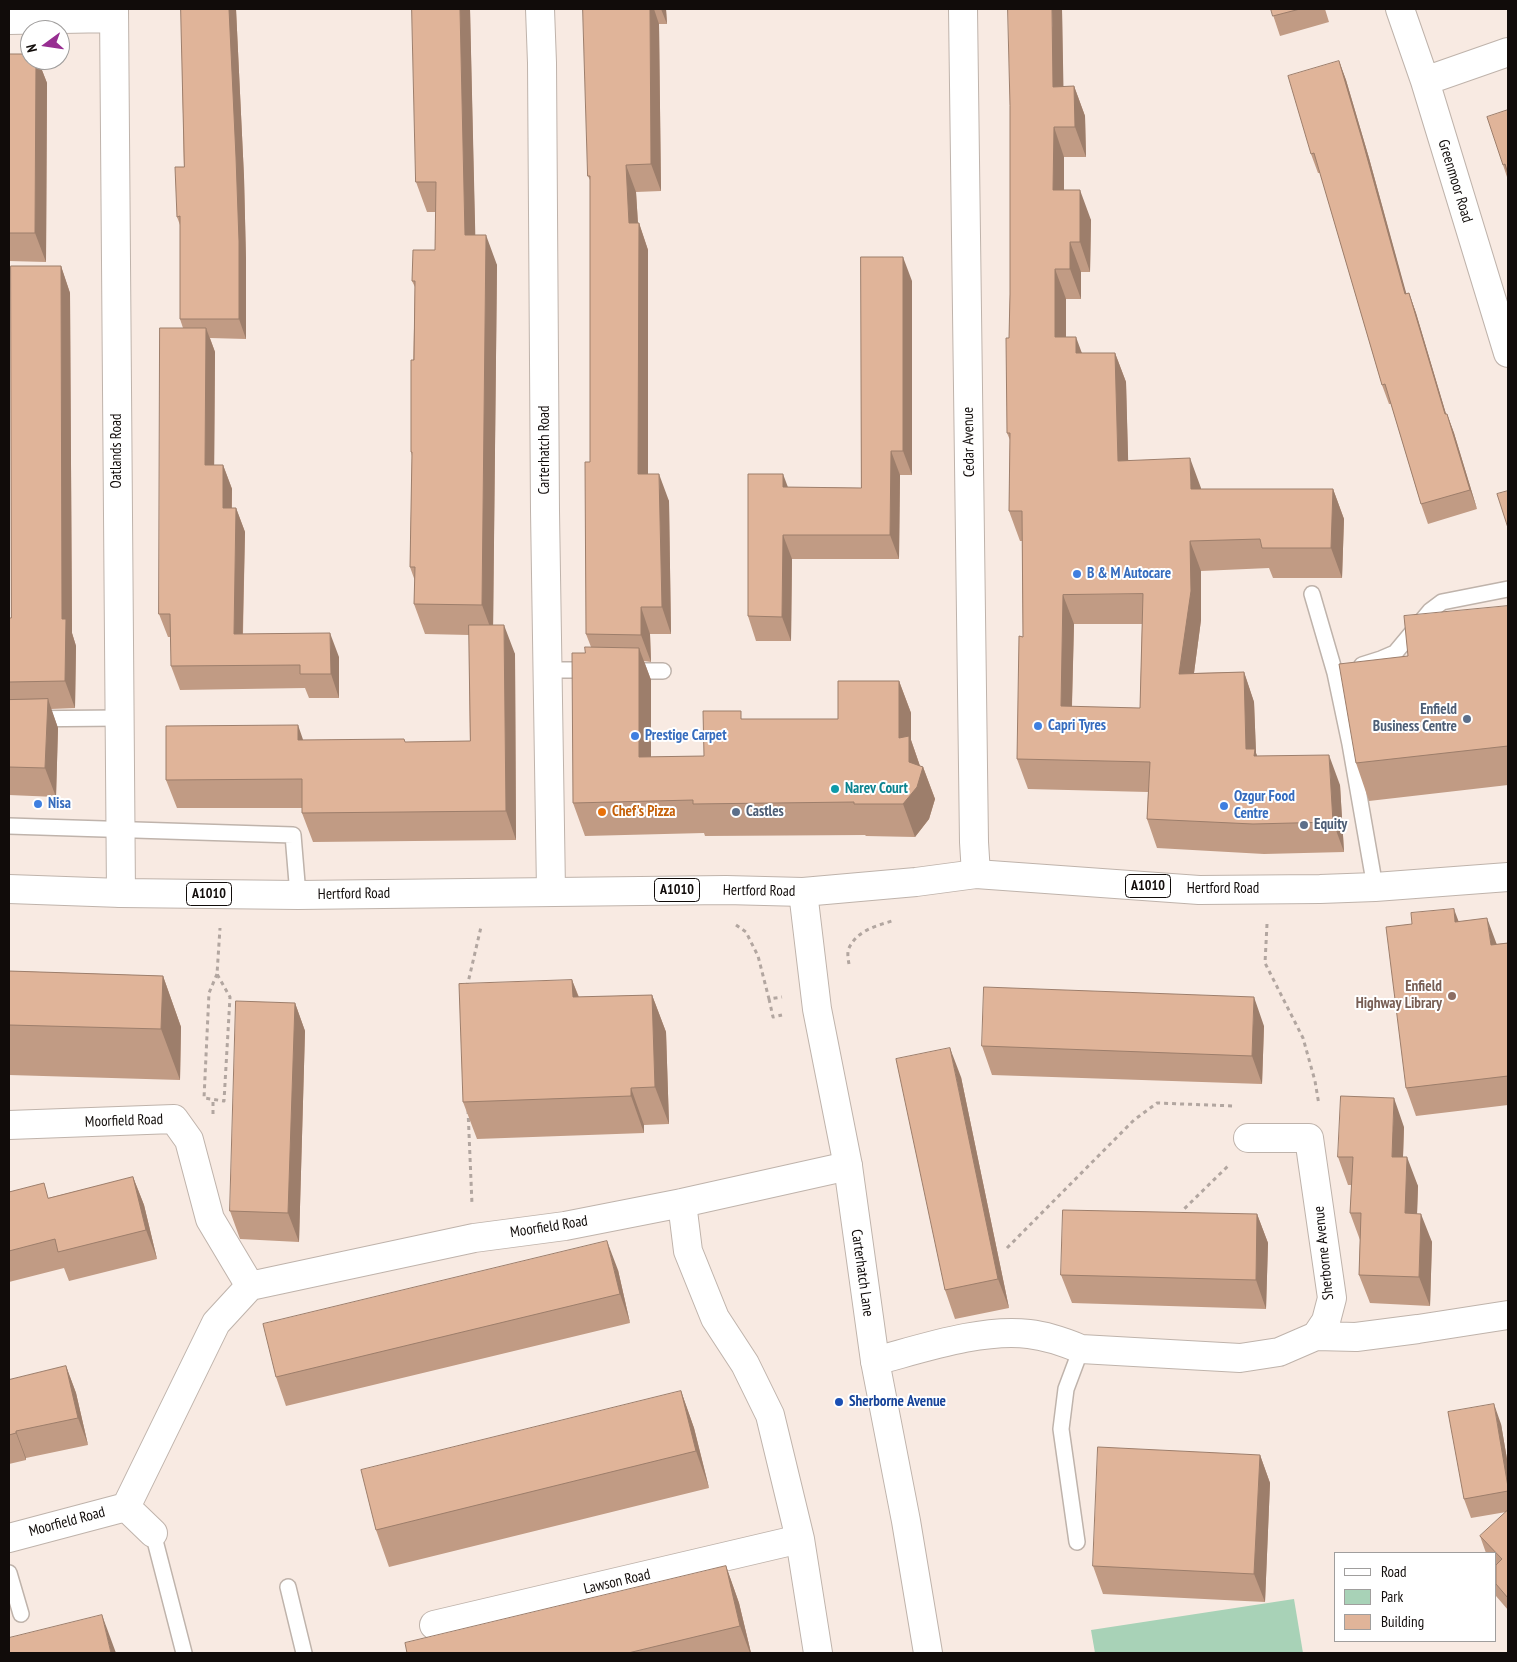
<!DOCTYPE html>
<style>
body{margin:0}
#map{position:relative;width:1517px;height:1662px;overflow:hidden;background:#f8eae2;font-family:"PT Sans Narrow",sans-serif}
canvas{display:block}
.frame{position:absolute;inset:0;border:10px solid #110c0a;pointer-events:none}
.legend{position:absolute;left:1334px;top:1552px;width:162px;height:90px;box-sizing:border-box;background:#fff;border:1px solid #a09e9d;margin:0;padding:6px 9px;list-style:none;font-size:15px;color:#110c0a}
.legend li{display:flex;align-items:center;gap:10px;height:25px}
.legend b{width:25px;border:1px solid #a09e9d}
.north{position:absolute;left:20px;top:20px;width:50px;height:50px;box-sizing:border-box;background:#fff;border:1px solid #a09e9d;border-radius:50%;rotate:256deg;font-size:14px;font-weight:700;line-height:20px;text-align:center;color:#110c0a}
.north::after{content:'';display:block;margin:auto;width:18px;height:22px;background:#972e91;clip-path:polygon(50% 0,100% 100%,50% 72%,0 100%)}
</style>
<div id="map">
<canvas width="1517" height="1662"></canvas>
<div class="frame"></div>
<ul class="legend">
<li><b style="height:6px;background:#fff"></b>Road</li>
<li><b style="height:14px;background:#a8d2b7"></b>Park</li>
<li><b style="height:14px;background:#e0b499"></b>Building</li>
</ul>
<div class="north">N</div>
</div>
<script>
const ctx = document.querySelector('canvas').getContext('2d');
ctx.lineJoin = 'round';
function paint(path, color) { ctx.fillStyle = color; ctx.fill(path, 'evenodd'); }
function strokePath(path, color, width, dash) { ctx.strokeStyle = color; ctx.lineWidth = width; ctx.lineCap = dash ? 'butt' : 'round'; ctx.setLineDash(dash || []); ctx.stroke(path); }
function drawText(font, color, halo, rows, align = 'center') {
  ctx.font = font + ' "PT Sans Narrow",sans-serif'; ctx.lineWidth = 4; ctx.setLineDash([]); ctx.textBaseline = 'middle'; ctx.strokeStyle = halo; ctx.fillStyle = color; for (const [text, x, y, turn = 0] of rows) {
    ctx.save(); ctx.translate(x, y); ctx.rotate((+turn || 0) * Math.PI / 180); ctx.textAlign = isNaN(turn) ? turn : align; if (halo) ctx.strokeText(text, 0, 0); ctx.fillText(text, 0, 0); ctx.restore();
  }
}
const green = new Path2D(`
 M1294,1599L1303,1653H1095L1091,1630Z`);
const path = new Path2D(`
 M1267,924L1265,963L1303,1038L1315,1081L1319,1105
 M736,925L746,932L758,956L769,999L782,997
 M849,964C848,959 847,952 849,948C857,931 875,926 892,921
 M217,974L209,993L204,1098L224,1101L230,997L217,974L220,928
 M467,987L481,927
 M769,999L773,1017L782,1015
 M468,1110L472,1204
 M213,1114V1099
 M1183,1216V1210L1228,1166
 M1007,1248L1134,1120L1157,1103L1235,1106`);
const lane = new Path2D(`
 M1312,594L1335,673L1350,744L1375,887
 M1362,665L1381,659L1395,653L1430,611L1442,602L1508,589
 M548,670H592
 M627,671H663
 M9,719L120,718
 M9,826L293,835L298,895
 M153,1533L184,1653
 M1077,1542L1061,1429L1066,1389L1081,1349
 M9,1573L21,1614
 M288,1587L304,1653`);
const street = new Path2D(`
 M114,9L121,893
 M963,9L974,842L976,874
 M1400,9L1425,81L1508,353
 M9,20L114,18
 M1425,81L1508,52
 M9,1125L174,1119L189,1140L210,1219L250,1286
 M682,1203L688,1251L715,1318L745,1364L770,1415L800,1539L818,1653
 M1316,1336L1356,1337L1418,1329L1508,1315
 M875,1361C921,1349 982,1328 1029,1334C1048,1336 1064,1342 1081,1349L1240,1358L1279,1352L1316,1336L1326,1321L1332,1298L1309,1138H1248
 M126,1507L153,1533
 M9,1538L126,1507L216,1323L250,1286L474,1238L565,1226L682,1203L848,1166
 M434,1625L800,1539`);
const secondary = new Path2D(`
 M540,9L542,63L545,511L551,891
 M803,892L817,1009L848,1166L875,1361L906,1521L928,1653`);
const primary = new Path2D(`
 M9,889L121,893L298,895L726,890L803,892L916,882L976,874L1199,890L1320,889L1375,887L1508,877`);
const wall = new Path2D(`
 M181,9H236L244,177L246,260V339L210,338L215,352L214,465H223L232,489V508H236L245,532L243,634L339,657V698H309L305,688L180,690L171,666V637H168L159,614L183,328L180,319V225L177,217L184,167Z
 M412,9H470L475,235L497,265L493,625L515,654L516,840L313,842L302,813V808H177L166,780L303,740L406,742L470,741L469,635L425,634L414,604L415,581L410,567L412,456L411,452L415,287L412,281L435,250L436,212H427L416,182Z
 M583,9H666L667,24H659L661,191L636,192L638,223H639L648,250V474L669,501L671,634H650L651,662L644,661L651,680V757L704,756L744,719H838L899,681L911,713V740L920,766L923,767L935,799L929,819L915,837L866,836L865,835L705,836L704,833L585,836L573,803L585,653L591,647L586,634L590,462V180L588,176Z
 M1062,9L1063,87L1074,86L1085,116L1086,157H1064V190L1091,220L1090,272H1081V299H1066V337L1082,353H1115L1126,382L1128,460L1201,488V489H1333L1344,519L1342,578H1273L1269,568L1201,571V620L1194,673L1244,672L1254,702L1256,753L1257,756L1340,785L1344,852L1264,854L1157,848L1147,819L1148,792L1028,789L1017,759L1023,637L1022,541H1020L1009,511L1010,440L1007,433L1010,294V106ZM1074,624H1142L1140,708L1072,707Z
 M1271,9H1325L1329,22L1280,36Z
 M9,54L30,60H38L47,83L46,262L9,261Z
 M1339,61L1346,80L1369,158L1406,294L1409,293L1416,313L1446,414H1447L1454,433L1477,509L1428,524L1421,504L1391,404H1389L1382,385L1320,173H1318L1311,154Z
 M1508,110V180L1503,165Z
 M61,266L70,293L72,633L76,646L75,708L51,709L58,728L56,797L9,795V618H11Z
 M912,281V475H900L899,559H792L791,641H756L748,616L788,487L861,488Z
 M1508,606V785L1369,801L1356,763L1408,656Z
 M1458,922L1497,944L1508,943V1105L1416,1116L1406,1088Z
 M9,971L163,976L181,1027L180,1080L9,1075Z
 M572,980L579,997L652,995L666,1032L669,1124L644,1125V1133L477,1139L463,1102Z
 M295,1003L305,1031L299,1242L240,1239L230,1211Z
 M1264,1026L1262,1084L992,1075L982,1046Z
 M961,1077L1009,1308L955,1319L945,1290Z
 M1404,1127L1403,1157L1418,1186L1417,1214L1432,1242L1430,1306L1370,1303L1359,1275L1360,1240L1350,1213L1352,1185H1348L1338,1157Z
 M133,1177L144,1205L157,1259L69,1281L64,1268L9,1282V1192L49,1198Z
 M1257,1214L1268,1243L1266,1309L1072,1303L1061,1275Z
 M618,1270L630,1323L286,1406L276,1377Z
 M66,1366L76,1393L88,1445L26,1458V1460L9,1464V1380Z
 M681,1391L694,1428L709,1488L389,1567L376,1530Z
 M1501,1424L1508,1465V1610L1496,1596V1553H1486L1480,1536L1506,1512L1471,1518L1464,1499Z
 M1260,1455L1270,1483L1265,1602L1103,1594L1093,1566Z
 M726,1566L739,1603L751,1653H407Z`);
const shadedWall = new Path2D(`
 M229,9H236L244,177L246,260V339L239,319Z
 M460,9H470L476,265L465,235Z
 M650,9H654L659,24L661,191L651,164Z
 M661,9H666L667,24Z
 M1052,9H1062L1064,116L1053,87Z
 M36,60H38L47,83L46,262L35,233Z
 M1339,61L1346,80L1369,158L1412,314L1405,294Z
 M1074,86L1085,116L1086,157L1075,127Z
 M1054,127L1064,157V220L1053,190Z
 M626,165L636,192L639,241V223L648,250V501L638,474L629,223Z
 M1080,190L1091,220L1090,272L1080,242Z
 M486,235L497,265L493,635L482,605Z
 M1070,242L1081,272V299L1070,269Z
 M903,257L912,281V475L903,451Z
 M61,266L70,293L72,633L76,646L75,708L65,681L62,619Z
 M1055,269L1066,299V367L1055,337Z
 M1409,293L1416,313L1452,434L1445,414Z
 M206,328L215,352L214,489L205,465Z
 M1076,337L1087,367L1076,353Z
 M1115,353L1126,382L1129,491L1118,461Z
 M1447,414L1454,433L1477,509L1470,490Z
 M891,451L900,475L899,559L890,535Z
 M1190,458L1201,488L1202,519L1191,489Z
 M223,465L232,489L231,532L223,508Z
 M659,474L669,501L671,634L662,607Z
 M783,474L792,498L783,487Z
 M1333,489L1344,519L1342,578L1331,548Z
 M236,508L245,532L242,658L234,634Z
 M783,535L792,559L791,641L782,617Z
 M1190,541L1201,571V620L1190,703L1179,674Z
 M1063,595L1074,624L1071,736L1061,706Z
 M641,607L650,634L651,662L641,635Z
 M504,625L515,654L516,840L506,811Z
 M330,633L339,657V698L331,674Z
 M639,648L651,680V790L639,757Z
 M1244,672L1254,702L1256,753L1266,779L1246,749Z
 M899,681L911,713V740L921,769L923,767L935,799L929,819L915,837L903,804L899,738Z
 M48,699L58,728L56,797L45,768Z
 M298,725L308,754L298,740Z
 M1329,755L1340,785L1344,852L1333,822Z
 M1454,909L1464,936L1455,922Z
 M1487,918L1497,945H1491Z
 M163,976L181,1027L180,1080L161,1029Z
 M572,980L586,1017L573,997Z
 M652,995L666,1032L669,1124L655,1087Z
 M1254,997L1264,1026L1262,1084L1252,1056Z
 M295,1003L305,1031L299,1242L288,1213Z
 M950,1048L961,1077L1009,1308L998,1279Z
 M631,1088L644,1125V1133L631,1096Z
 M1394,1098L1404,1127L1402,1185L1392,1157Z
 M1407,1157L1418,1186L1416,1242L1405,1213Z
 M133,1177L144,1205L157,1259L146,1230Z
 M1257,1214L1268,1243L1266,1309L1256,1280Z
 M1421,1214L1432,1242L1430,1306L1419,1277Z
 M607,1241L618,1270L630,1323L620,1294Z
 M66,1366L76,1393L88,1445L78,1418Z
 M681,1391L694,1428L709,1488L696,1451Z
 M1494,1404L1501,1424L1508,1465V1487Z
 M16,1431L26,1458V1460L16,1433Z
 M1260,1455L1270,1483L1265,1602L1254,1574Z
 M726,1566L739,1603L751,1653H750L740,1626Z
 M102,1615L116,1653H111Z`);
const building = new Path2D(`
 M181,9H229L236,157L239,241V319H180V216L177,217L175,167H184Z
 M412,9H460L465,235H486L482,605L414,604L415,567H410L412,452H411V360H414L415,281H412L413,250H435L436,182H416Z
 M583,9H650L651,164L626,165L629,223H639L638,474H659L662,607H641V635L586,634L585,462H590V176H588Z
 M1008,9H1052L1053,87L1074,86L1075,127H1054L1053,190H1080V242H1070V269H1055V337H1076V353H1115L1118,461L1190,458L1191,489H1333L1331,548H1262L1260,539L1190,541L1191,591L1179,674L1244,672L1246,749H1255L1254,756L1329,755L1333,822L1253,824L1147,819L1150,762L1017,759L1019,636L1023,637L1022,511H1009L1010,433H1007L1006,338H1009L1010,294V106ZM1143,594L1140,708L1061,706L1063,595Z
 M1271,9H1300L1273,16Z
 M9,54H30V60H36L35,233H9Z
 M1339,61L1362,139L1405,294L1409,293L1445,414H1447L1470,490L1421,504L1385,384L1382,385L1314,153L1311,154L1288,76Z
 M1508,110V174L1505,164L1503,165L1487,117Z
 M861,257H903V451H891L890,535H783L782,617L748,616V474H783V487L861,488Z
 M11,266H61L62,619H66L65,681L9,682V618H11Z
 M160,328H206L205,465H223V508H236L234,634L330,633L331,674H300V665L171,666L170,614H159Z
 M1508,491V528L1497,494Z
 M1508,606V746L1356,763L1339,664L1408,656L1404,616Z
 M469,625H504L506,811L302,813V779L166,780V726L298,725V740L404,739L405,742L470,741Z
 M585,647L639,648V757L704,756L703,711H741V719H838V681H899V738L909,736V762L923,767L917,787L903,804H854V802L693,804V800L573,803L572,653H585Z
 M48,699L45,768L9,767V700Z
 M1454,909L1455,922L1487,918L1491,945L1508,943V1076L1406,1088L1386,927L1412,924L1411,913Z
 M9,971L163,976L161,1029L9,1025Z
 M572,980L573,997L652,995L655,1087L631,1088V1096L463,1102L459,984Z
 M984,987L1254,997L1252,1056L982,1046Z
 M236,1001L295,1003L288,1213L230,1211Z
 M950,1048L998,1279L945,1290L896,1059Z
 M1341,1096L1394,1098L1392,1157H1407L1405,1213L1421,1214L1419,1277L1359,1275L1361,1213H1350L1353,1157H1338Z
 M133,1177L146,1230L58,1252L55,1239L9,1251V1192L44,1183L48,1198Z
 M1063,1210L1257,1214L1256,1280L1061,1275Z
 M607,1241L620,1294L276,1377L263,1324Z
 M66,1366L78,1418L16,1431V1433L9,1435V1380Z
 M681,1391L696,1451L376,1530L361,1470Z
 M1494,1404L1508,1487V1491L1464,1499L1448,1412Z
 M1098,1447L1260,1455L1254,1574L1093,1566Z
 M1508,1510V1598L1496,1584V1565L1502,1559L1480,1536Z
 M726,1566L740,1626L628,1653H407L405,1643Z
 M102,1615L111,1653H9V1638Z`);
const markers = [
 [1077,574,5,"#3f7fe0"],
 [1467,719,5,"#5c6f8a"],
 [1038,726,5,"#3f7fe0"],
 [635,736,5,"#3f7fe0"],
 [835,789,5,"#0f9aa8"],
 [38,804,5,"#3f7fe0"],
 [1224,806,5,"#3f7fe0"],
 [602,812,5,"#e8710a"],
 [736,812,5,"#5c6f8a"],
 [1304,825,5,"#5c6f8a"],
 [1452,996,5,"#8d6e63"],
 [839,1402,5,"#1a4fb4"]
];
const shields = [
 [1148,886,45],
 [677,890,45],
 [209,894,45]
];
const shieldNames = [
 ["A1010",1148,886],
 ["A1010",677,890],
 ["A1010",209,894]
];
const streetNames = [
 ["Greenmoor Road",1455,181,73],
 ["Cedar Avenue",969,442,-91],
 ["Carterhatch Road",545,450,-90],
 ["Oatlands Road",117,451,-90],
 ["Hertford Road",1223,889],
 ["Hertford Road",759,891,1],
 ["Hertford Road",354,894,-1],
 ["Moorfield Road",124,1121,-2],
 ["Moorfield Road",549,1227,-9],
 ["Sherborne Avenue",1324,1253,-96],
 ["Carterhatch Lane",862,1273,82],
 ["Moorfield Road",67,1522,-15],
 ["Lawson Road",617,1582,-13]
];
const shopNames = [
 ["B & M Autocare",1087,574],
 ["Capri Tyres",1048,726],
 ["Prestige Carpet",645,736],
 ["Ozgur Food",1234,797],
 ["Centre",1234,814],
 ["Nisa",48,804]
];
const serviceNames = [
 ["Enfield",1457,710,"right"],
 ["Business Centre",1457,727,"right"],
 ["Castles",746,812],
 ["Equity",1314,825]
];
const cultureNames = [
 ["Narev Court",845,789]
];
const foodNames = [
 ["Chef's Pizza",612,812]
];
const educationNames = [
 ["Enfield",1442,987],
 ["Highway Library",1442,1004]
];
const transitNames = [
 ["Sherborne Avenue",849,1402]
];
paint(green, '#a8d2b7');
strokePath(lane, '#bfb3ab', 18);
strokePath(street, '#bfb3ab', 30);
strokePath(secondary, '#bfb3ab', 30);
strokePath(primary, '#bfb3ab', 30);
strokePath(path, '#b2a6a0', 3, [4, 4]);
strokePath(lane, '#fff', 15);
strokePath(street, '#fff', 28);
strokePath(secondary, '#fff', 28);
strokePath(primary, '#fff', 28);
paint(wall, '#c19b84');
paint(shadedWall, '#9d7e6b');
paint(building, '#e0b499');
strokePath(building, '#9d7e6b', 1);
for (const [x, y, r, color] of markers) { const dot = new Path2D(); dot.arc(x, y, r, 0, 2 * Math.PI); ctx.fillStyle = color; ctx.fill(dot); strokePath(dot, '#fff', 2); }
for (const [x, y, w] of shields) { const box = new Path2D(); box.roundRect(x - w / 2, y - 11.5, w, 23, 4); ctx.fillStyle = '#fff'; ctx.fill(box); strokePath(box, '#110c0a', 1); }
drawText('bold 14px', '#110c0a', null, shieldNames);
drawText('15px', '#110c0a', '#fff', streetNames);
drawText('bold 15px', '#366cbe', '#fff', shopNames, 'left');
drawText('bold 15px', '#4e5e75', '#fff', serviceNames, 'left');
drawText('bold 15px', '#0d838f', '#fff', cultureNames, 'left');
drawText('bold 15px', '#c56008', '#fff', foodNames, 'left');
drawText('bold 15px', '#785e54', '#fff', educationNames, 'right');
drawText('bold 15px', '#164399', '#fff', transitNames, 'left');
</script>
